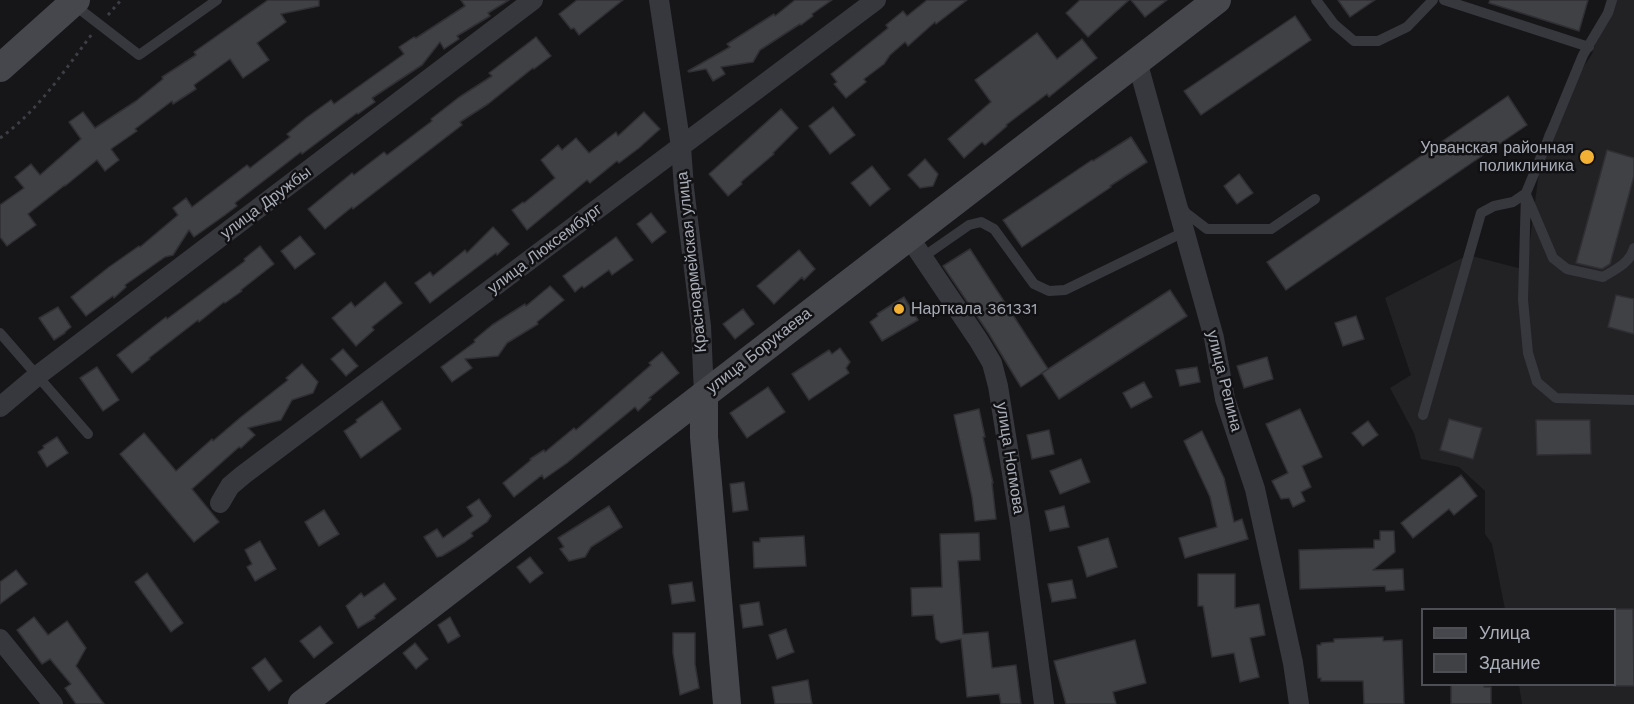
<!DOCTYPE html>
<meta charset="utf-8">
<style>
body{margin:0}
#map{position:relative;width:1634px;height:704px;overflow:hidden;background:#161618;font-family:"Work Sans",sans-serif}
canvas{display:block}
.legend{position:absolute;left:1421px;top:608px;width:195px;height:78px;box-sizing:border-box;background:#111113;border:2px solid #4d4f55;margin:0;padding:8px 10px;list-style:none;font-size:18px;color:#a8adb8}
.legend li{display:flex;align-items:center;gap:12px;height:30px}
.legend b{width:30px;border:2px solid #4d4f55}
</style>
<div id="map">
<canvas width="1634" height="704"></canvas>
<ul class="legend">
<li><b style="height:8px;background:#45474d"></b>Улица</li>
<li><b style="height:16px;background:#404145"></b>Здание</li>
</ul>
</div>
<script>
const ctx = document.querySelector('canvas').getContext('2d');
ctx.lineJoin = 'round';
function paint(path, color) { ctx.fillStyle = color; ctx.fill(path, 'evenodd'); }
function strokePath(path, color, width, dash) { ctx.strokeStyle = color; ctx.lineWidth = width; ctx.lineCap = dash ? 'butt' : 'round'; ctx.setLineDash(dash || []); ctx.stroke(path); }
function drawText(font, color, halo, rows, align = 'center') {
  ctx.font = font + ' "Work Sans",sans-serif'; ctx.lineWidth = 5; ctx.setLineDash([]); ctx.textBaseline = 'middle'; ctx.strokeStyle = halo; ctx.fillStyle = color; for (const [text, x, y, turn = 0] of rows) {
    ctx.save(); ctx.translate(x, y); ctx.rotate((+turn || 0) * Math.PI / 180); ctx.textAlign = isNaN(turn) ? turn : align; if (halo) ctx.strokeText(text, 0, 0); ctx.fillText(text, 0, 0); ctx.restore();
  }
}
const built = new Path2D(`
 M1608,0H1634V704H1522L1519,685L1614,684V610L1505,609L1492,544L1485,534V491L1459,467L1421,459L1414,433L1390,388L1411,375L1385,298L1468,255L1526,270L1544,134L1565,95L1592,54Z`);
const building = new Path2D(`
 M268,0H319V6L281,14L286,22L257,43L269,60L243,78L230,59L194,85L196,89L173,104L172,101L135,129L137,131L111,149L119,160L105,171L97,160L65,186V185L28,214L36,225L7,246L0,237V205L24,188L15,177L31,164L40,175L81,139L69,122L83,112L95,128L136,101L163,79L162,77L196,55L194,52Z
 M461,0H509L488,13L490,16L457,36L459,39L444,49L440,42L422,65L372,98L375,102L358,114L357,113L302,154L301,152L235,203L237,206L225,215L194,237L189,230L173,255L165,257L125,285L126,287L114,298L113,296L86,316L71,297L109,267L139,246L140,247L178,215L173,208L186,198L192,207L247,165L250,168L290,137L287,134L306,118L331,100L334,104L404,54L399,47L414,37L416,38L465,6Z
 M577,0H623L579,35L574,28L571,29L559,14Z
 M795,0H832L812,14L813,16L801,25L800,24L760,50L753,62L721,67L725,74L713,81L706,69L689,72L688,71L730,47L727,44L774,14L775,16Z
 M927,0H967L936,24L935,22L908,46L905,42L890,55L884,64L864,79L866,82L846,98L834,84L837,82L831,74L888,28L886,25L903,11L907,16Z
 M1080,0H1129L1088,37L1066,13Z
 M1131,0H1167L1145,17Z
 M1338,0H1375L1350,17Z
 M1490,0H1588L1579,31L1489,3Z
 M1295,16L1311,40L1201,115L1184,91Z
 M1037,33L1057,59L1082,39L1097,58L1049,97L1047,94L1006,125L1007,126L985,145L982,142L964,158L948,139L991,102L975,80Z
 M536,37L551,56L534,69L533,68L488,104L460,122L462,125L353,209L352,207L325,229L308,209L352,173L354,175L384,152L387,155L432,121L431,119L458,98L492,76L489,73Z
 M1508,96L1527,125L1286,290L1267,262Z
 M833,107L855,135L830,154L809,126Z
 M781,109L798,128L773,153L774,154L741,182L742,184L728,196L709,174Z
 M644,112L660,129L639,148L619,163L617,161L590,183L587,180L527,230L512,210L523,202L524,203L555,178L541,160L558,145L562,150L576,138L589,153L616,132L618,136Z
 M1131,137L1147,162L1110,186L1111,187L1022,247L1003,220L1092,160L1093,161Z
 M1607,150L1634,158V176L1610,264L1602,269L1576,263Z
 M925,159L938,174L933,186L920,188L908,175Z
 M872,166L890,189L870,206L851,183Z
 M1239,174L1253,193L1237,204L1224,186Z
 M651,213L666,232L652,243L637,224Z
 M493,227L509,244L497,255L496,253L430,303L415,283L430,272L433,276L465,250L467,253Z
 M300,236L315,254L295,269L281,251Z
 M616,237L633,260L612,275L609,270L584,288L582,286L575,292L563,276Z
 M260,246L274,264L241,290L242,291L225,303L224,302L199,322L198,320L149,358L150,359L132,373L117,355L166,317L167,319L245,261L244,259Z
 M970,249L1048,369L1021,387L989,334L943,266Z
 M799,250L815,269L804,280L802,277L774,304L757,286Z
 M385,282L402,303L372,327L374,330L356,346L332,318L351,302L355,307Z
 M550,286L564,300L537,322L538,324L507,343L498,356L465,359L472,368L452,382L441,367L475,342L474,340L492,325L525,304L526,306Z
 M1170,290L1187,316L1059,399L1042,373Z
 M1616,295L1634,299V334L1608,327Z
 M904,297L918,320L882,341L870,322L878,316L877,314Z
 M58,307L71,327L65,332V333L54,340L39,318Z
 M743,309L754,324L735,339L723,324Z
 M1356,316L1364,339L1343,346L1335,323Z
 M840,348L850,362L846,368L849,373L809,400L792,374L829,350L832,354Z
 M343,349L358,366L346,376L331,359Z
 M662,352L679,373L649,398L651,399L638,411L635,407L567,463L544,479L542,475L514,497L503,483L531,460L530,459L544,450L545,452L574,428L576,430L651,365L649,363Z
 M1267,357L1273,379L1244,388L1237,366Z
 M302,364L318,382L313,393L292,400L281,420L248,428L255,435L241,448L239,447L192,489L219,522L194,542L120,454L144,433L176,471L212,439L213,441L241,417L288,380L286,378Z
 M97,367L119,400L103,411L80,378Z
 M1197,367L1200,382L1180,386L1176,370Z
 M1144,382L1152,397L1131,408L1123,393Z
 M768,387L785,412L747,438L730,413Z
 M382,401L401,429L361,458L344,431L357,422L356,420Z
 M979,409L985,437H983L993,483H992L996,519L975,521L972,497L954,415Z
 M1300,409L1322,457L1302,466L1311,487L1301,492L1305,501L1293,507L1289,498L1281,499L1272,481L1288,473L1266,424Z
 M1449,419L1482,428L1473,459L1440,450Z
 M1536,420H1590L1591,454L1537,455Z
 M1368,421L1378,435L1363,446L1352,433Z
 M1049,430L1054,454L1032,459L1027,435Z
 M1202,431L1224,478L1234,522L1242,519L1248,539L1185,558L1179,538L1217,527L1210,497L1184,441Z
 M57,437L68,453L47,467L38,452L44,448L43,446Z
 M1081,459L1090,482L1060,494L1050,471Z
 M1461,475L1477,496L1454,515L1449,509L1413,538L1401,523Z
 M744,482L748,510L733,512L730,484Z
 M479,499L491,516L487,522L471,533L473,536L465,542L442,556L437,557L424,537L437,529L443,538L473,516L467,507Z
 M609,506L622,527L591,547L585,557L569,561L560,549L564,547L558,538Z
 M1064,506L1069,527L1050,531L1045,511Z
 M324,510L339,534L319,546L305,522Z
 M1380,531H1394L1395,552L1373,570L1403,569L1404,590L1386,591L1385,586L1300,589L1299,550L1374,548V540H1380Z
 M979,533L980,560L958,561L963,634L988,632L992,668L1016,665L1021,704H1001L999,694L967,697L961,639L941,643L936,639L933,615L912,616L911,588L942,587L940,534Z
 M804,536L806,566L754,568L753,542H760V538Z
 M1108,538L1117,567L1087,577L1078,547Z
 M260,541L276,569L255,581L247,567L252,564L245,550Z
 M530,557L543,573L530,583L517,567Z
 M16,570L27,584L0,604V582Z
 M147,573L183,623L171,632L135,582Z
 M1198,574H1235V608L1259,604L1265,635L1250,638L1259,677L1240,682L1234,653L1212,657L1203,606H1198Z
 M1072,580L1076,598L1052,602L1048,584Z
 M692,582L695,601L672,604L669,585Z
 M384,583L396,599L374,616L375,618L358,628L346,606L361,593L364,597Z
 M759,602L763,625L743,628L740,605Z
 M1614,609H1633L1634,686H1614Z
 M34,617L48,635L67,621L86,648L76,666L104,704H76L65,688L71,684L50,659L42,664L17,630Z
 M450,617L460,636L448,643L438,625Z
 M320,626L333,643L314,658L300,641Z
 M786,629L794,652L777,659L769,635Z
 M673,633H695V664L699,688L680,695L673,653Z
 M1383,637V641L1402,640L1404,704H1364L1363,681H1321V678H1318L1317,645H1321V643L1334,642V639Z
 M1135,640L1146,683L1113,692L1116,704H1066L1054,661Z
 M415,643L428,659L416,669L403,653Z
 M265,658L282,681L269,691L252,668Z
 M808,680L812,704H775L772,687Z
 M1451,684H1484V687H1491V704H1451Z`);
const path = new Path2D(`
 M108,15L121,0
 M0,138C38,111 64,71 92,34`);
const lane = new Path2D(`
 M1316,0L1334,24L1354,41H1378L1407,27L1433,0
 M1444,0L1589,47
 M73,4L139,55L217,0
 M1526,193L1523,300L1528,353L1537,382L1556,398L1634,400
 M1527,197L1553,258L1567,269L1603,277C1616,269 1630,263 1634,248
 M1182,207L1186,213L1207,229H1271L1315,199
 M923,257L969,225L981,222L994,229L1034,284L1049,291L1065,290L1184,232
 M0,333L88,434
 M1423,415L1481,213L1494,206L1513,202L1526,193L1583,55L1608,13L1612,0`);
const street = new Path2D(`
 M659,0L681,147L684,188L701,326L704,395
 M1137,61L1214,338L1225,399L1255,489L1293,663L1299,704
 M909,237L979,341L992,363L998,386L1020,523L1044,704
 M0,407L37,376L533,0
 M220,503L230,486L243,475L876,0
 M0,639L53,704`);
const secondary = new Path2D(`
 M0,68L76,0
 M704,395V437L727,704
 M302,704L1217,0`);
const markers = [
 [1587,157,8,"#f2b134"],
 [899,309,6,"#f2b134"]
];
const poiNames = [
 ["Урванская районная",1574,148],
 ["поликлиника",1574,166],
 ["Нарткала 361331",911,309,"left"]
];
const streetNames = [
 ["улица Дружбы",266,203,-37],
 ["улица Люксембург",545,249,-37],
 ["Красноармейская улица",692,262,-96],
 ["улица Борукаева",759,351,-38],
 ["улица Репина",1224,381,76],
 ["улица Ногмова",1010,458,81]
];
paint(built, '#222225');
paint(building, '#404145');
strokePath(building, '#303034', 1.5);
strokePath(path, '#3d3f44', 3, [3, 4.5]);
strokePath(lane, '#37383d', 10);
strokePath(street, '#37383d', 20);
strokePath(secondary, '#45474d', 28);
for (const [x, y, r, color] of markers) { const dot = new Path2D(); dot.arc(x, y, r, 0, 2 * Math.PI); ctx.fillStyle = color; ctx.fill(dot); strokePath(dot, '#111113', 2); }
drawText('16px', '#a8adb8', '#111113', poiNames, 'right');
drawText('16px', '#a8adb8', '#111113', streetNames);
</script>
